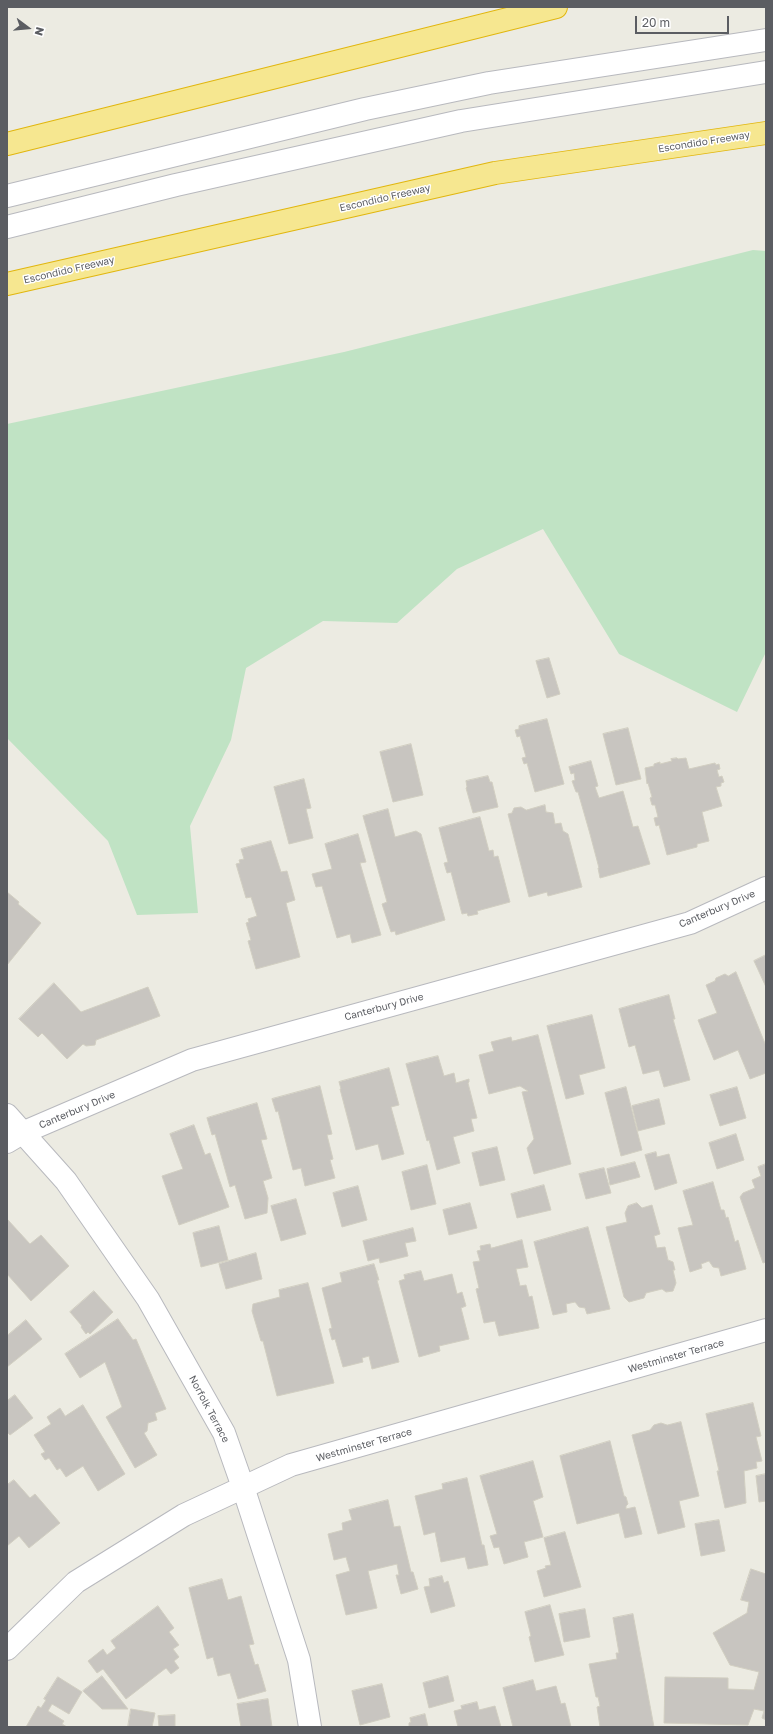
<!DOCTYPE html>
<style>
body{margin:0}
#map{position:relative;width:773px;height:1734px;overflow:hidden;background:#ecebe2;font-family:"Golos Text",sans-serif}
canvas{display:block}
.frame{position:absolute;inset:0;border:8px solid #5b5d62;pointer-events:none}
.north{position:absolute;left:8px;top:8px;width:40px;height:40px;-webkit-text-stroke:3px #fff;paint-order:stroke;rotate:106deg;font-size:11px;font-weight:700;line-height:16px;text-align:center;color:#5b5d62}
.north::after{content:'';display:block;margin:auto;width:14px;height:18px;background:#5b5d62;clip-path:polygon(50% 0,100% 100%,50% 72%,0 100%)}
.scale{position:absolute;left:635px;top:16px;width:94px;height:18px;box-sizing:border-box;border:2px solid #5b5d62;border-top:0;padding-left:5px;font-size:12px;line-height:14px;white-space:nowrap;color:#5b5d62;-webkit-text-stroke:3px #fff;paint-order:stroke}
</style>
<div id="map">
<canvas width="773" height="1734"></canvas>
<div class="frame"></div>
<div class="north">N</div>
<div class="scale">20 m</div>
</div>
<script>
const ctx = document.querySelector('canvas').getContext('2d');
ctx.lineJoin = 'round';
function paint(path, color) { ctx.fillStyle = color; ctx.fill(path, 'evenodd'); }
function strokePath(path, color, width, dash) { ctx.strokeStyle = color; ctx.lineWidth = width; ctx.lineCap = dash ? 'butt' : 'round'; ctx.setLineDash(dash || []); ctx.stroke(path); }
function drawText(font, color, halo, rows, align = 'center') {
  ctx.font = font + ' "Golos Text",sans-serif'; ctx.lineWidth = 3; ctx.setLineDash([]); ctx.textBaseline = 'middle'; ctx.strokeStyle = halo; ctx.fillStyle = color; for (const [text, x, y, turn = 0] of rows) {
    ctx.save(); ctx.translate(x, y); ctx.rotate((+turn || 0) * Math.PI / 180); ctx.textAlign = isNaN(turn) ? turn : align; if (halo) ctx.strokeText(text, 0, 0); ctx.fillText(text, 0, 0); ctx.restore();
  }
}
const green = new Path2D(`
 M753,250L766,251V652L737,712L619,654L543,529L457,569L397,623L323,621L246,668L231,740L190,826L198,913L137,915L108,841L7,738V424L344,352Z`);
const building = new Path2D(`
 M549,658L560,694L547,698L536,661Z
 M547,719L564,784L535,792L527,763L524,764L522,758L526,757L520,736L517,737L515,730L519,729V726Z
 M628,728L641,779L616,785L603,734Z
 M411,744L423,795L393,802L380,752Z
 M677,758L678,759L686,758L689,769L715,763L716,765L719,764L720,769L717,770L719,777L722,776L724,782L721,783V786L716,787L722,806L702,812L709,841L697,844V847L667,855L659,825L656,826L654,818L658,817L655,805H652L650,798L652,797L648,783L647,784L645,768L654,766V764L660,762V764L672,761L671,759Z
 M591,761L598,786L595,787L599,798L623,791L633,827L638,826L650,864L600,878L598,868H599L590,834L578,792H576L572,781L575,780L574,773L571,774L569,767Z
 M488,776L490,782H492L498,807L473,813L466,788L467,787L466,781Z
 M304,779L311,808L306,809L313,838L289,844L274,787Z
 M545,805L546,812L553,813L555,824L561,823L563,831L568,834L582,887L548,896L547,892L529,897L508,814L512,813L514,808L521,807L526,810Z
 M388,809L395,837L416,831L421,834L445,920L396,935L395,931L391,932L382,904L387,902L363,816Z
 M480,817L489,851L493,850L494,857L498,856L510,902L477,911L478,914L468,916L467,913L462,914L451,872L447,873L444,863L448,862L439,828Z
 M358,834L366,862L360,863L381,935L352,943L350,934L337,938L322,886L316,887L312,874L332,869L325,844Z
 M271,841L281,872L287,871L295,900L286,903L300,957L256,969L248,941L251,940L246,923L249,922L248,919L257,916L251,897L246,898L236,864L240,863L239,860L244,859L241,849Z
 M7,892L19,902L18,904L41,923L7,965Z
 M766,955V987L754,961Z
 M736,972L766,1046V1073L750,1079L738,1050L714,1060L698,1020L717,1013L706,985L715,981L716,978L725,974L728,976Z
 M54,983L81,1012L148,987L160,1016L96,1040L95,1045L86,1046L83,1044L67,1059L42,1033L38,1037L19,1019Z
 M669,995L675,1019H673L690,1080L664,1087L659,1070L643,1074L635,1045L629,1047L619,1009Z
 M592,1015L605,1068L579,1075L584,1094L566,1099L547,1026Z
 M538,1035L571,1164L534,1174L527,1148L534,1139L522,1092L528,1091L520,1086L489,1094L479,1055L494,1051L491,1042L511,1037L512,1041Z
 M438,1056L444,1076L454,1073L456,1083L469,1079V1082L468,1083L477,1118L471,1119L474,1131L453,1137L460,1163L437,1170L429,1140L427,1141L406,1064Z
 M389,1068L399,1105L391,1107L404,1154L382,1160L378,1144L356,1150L340,1089H341L339,1082Z
 M320,1086L332,1134L327,1135L333,1159L330,1160L335,1178L305,1186L301,1168L293,1170L278,1111L276,1112L272,1099Z
 M626,1087L642,1150L621,1156L605,1093Z
 M737,1087L746,1118L720,1126L710,1095Z
 M659,1099L665,1124L638,1131L632,1106Z
 M257,1103L267,1139L261,1140L272,1178L263,1181L268,1198L267,1213L245,1219L235,1185L230,1187L215,1134L212,1135L207,1118Z
 M194,1125L205,1155L210,1153L229,1207L179,1225L162,1176L183,1169L170,1134Z
 M736,1134L744,1160L717,1169L709,1143Z
 M497,1147L505,1180L480,1186L472,1153Z
 M656,1152L657,1157L669,1154L677,1183L655,1190L645,1155Z
 M635,1162L640,1177L610,1185L607,1169Z
 M766,1164V1262L763,1263L740,1197L743,1193L755,1188L752,1180L761,1176L758,1167Z
 M427,1165L436,1204L411,1210L402,1172Z
 M604,1168L611,1193L586,1199L579,1174Z
 M713,1182L721,1210H724L726,1218L728,1217L735,1242L738,1240L746,1269L721,1276L719,1268L713,1267L709,1261L701,1264L702,1268L690,1272L678,1228L693,1225L683,1191Z
 M544,1185L551,1210L517,1218L511,1194Z
 M358,1186L367,1220L342,1227L333,1193Z
 M296,1199L306,1234L281,1241L271,1206Z
 M470,1203L477,1228L449,1235L443,1210Z
 M637,1203L642,1208L652,1205L660,1234L654,1236L657,1248L665,1247L668,1260L673,1262L675,1270H673L676,1283L673,1291L666,1292L662,1289L646,1293L644,1298L629,1302L624,1297L606,1227L627,1222L625,1213L628,1206Z
 M8,1220L30,1244L41,1235L69,1266L31,1301L7,1274Z
 M219,1226L228,1260L201,1267L193,1233Z
 M588,1227L610,1309L587,1314L585,1308L579,1307L575,1302L566,1304L567,1312L553,1315L534,1242Z
 M413,1228L416,1241L405,1243L408,1256L380,1263L379,1258L368,1261L363,1241Z
 M522,1240L528,1267L516,1269L520,1286L526,1285L529,1297L532,1296L539,1328L499,1336L495,1321L484,1323L476,1289L479,1288L473,1262L480,1261L477,1251L481,1250L480,1246L490,1244L491,1248Z
 M256,1253L262,1279L226,1289L219,1264Z
 M374,1264L379,1280H377L399,1362L372,1369L369,1356L362,1358L363,1362L343,1367L335,1339L332,1340L329,1329L332,1328L322,1288L342,1282L340,1273Z
 M421,1271L424,1281L452,1274L457,1294L462,1292L466,1306L461,1308L469,1339L439,1346L440,1351L419,1357L399,1281L405,1279L404,1275Z
 M308,1283L334,1383L277,1396L263,1341H261L252,1311L253,1304L280,1297L279,1290Z
 M94,1291L113,1312L90,1334L88,1332L86,1334L81,1327L82,1326L70,1312Z
 M118,1319L133,1340L136,1339L166,1409L155,1413L157,1420L148,1423L147,1431L144,1433L157,1455L135,1468L106,1417L122,1407L105,1362L80,1378L65,1354Z
 M26,1320L42,1339L7,1367V1336Z
 M15,1395L33,1418L10,1435L7,1432V1401Z
 M753,1403L761,1436L756,1437L762,1461L756,1462L757,1468L744,1471L746,1503L725,1508L717,1471H719L706,1414Z
 M83,1405L125,1474L98,1491L83,1466L66,1477L60,1468L57,1470L49,1458L45,1460L41,1454L45,1452L34,1435L51,1424L47,1417L60,1408L65,1416Z
 M681,1422L699,1496L679,1501L685,1527L658,1534L632,1435L650,1430L654,1425L661,1423L667,1425Z
 M610,1441L624,1496L626,1497L628,1504L626,1506V1509L635,1507L642,1534L625,1538L619,1513L577,1524L560,1456Z
 M533,1461L543,1497L533,1501L543,1537L524,1542L528,1557L504,1564L499,1547L494,1548L490,1536L497,1534L480,1476Z
 M766,1474V1501L759,1502L756,1476Z
 M467,1478L482,1545H484L488,1565L468,1569L465,1557L441,1562L435,1532L424,1535L415,1496L443,1489L442,1484Z
 M14,1480L30,1498L35,1494L60,1523L29,1548L19,1536L7,1546V1485Z
 M388,1500L394,1527L400,1526L411,1572H413L418,1589L401,1594L396,1575H399L397,1564L368,1571L377,1608L346,1615L336,1575L350,1571L346,1557L334,1560L328,1534L343,1530L342,1523L352,1520L349,1510Z
 M719,1520L725,1551L701,1556L695,1524Z
 M565,1532L581,1587L544,1597L537,1571L546,1568L545,1566L551,1565L544,1538Z
 M751,1569L766,1574V1720L762,1718L764,1711L754,1709L748,1725L664,1723L665,1677L728,1678V1689L754,1690L759,1672L730,1665L713,1633L747,1613L749,1602L741,1600Z
 M442,1576L444,1583L448,1581L455,1606L431,1613L424,1587L430,1586L429,1579Z
 M222,1579L228,1600L241,1596L254,1644L249,1645L255,1665L258,1664L266,1691L238,1699L230,1673L218,1676L213,1657L207,1659L189,1588Z
 M550,1605L564,1655L535,1662L529,1637L531,1636L525,1612Z
 M158,1606L174,1628L169,1632L179,1645L173,1649L179,1657L174,1661L179,1668L171,1674L166,1668L126,1699L103,1669L97,1673L88,1661L103,1649L107,1655L116,1648L111,1641Z
 M585,1609L590,1637L564,1642L559,1614Z
 M633,1614L654,1727H600L597,1707L600,1706L598,1697H596L589,1664L617,1659L616,1653H619L613,1618Z
 M102,1676L128,1709H102L83,1691Z
 M448,1676L454,1701L429,1708L423,1683Z
 M58,1677L82,1692L69,1714L52,1704L48,1711L64,1721L62,1724L67,1727H26L38,1706L41,1708L46,1700L44,1699Z
 M533,1680L536,1691L556,1686L561,1704L565,1703L571,1727H513L503,1688Z
 M382,1684L390,1717L360,1725L352,1691Z
 M268,1699L272,1727H241L237,1704Z
 M477,1702L479,1710L495,1706L501,1727H457H458L454,1711L462,1709L461,1706Z
 M131,1709L155,1713L152,1727H128Z
 M425,1714L428,1727H409V1723L411,1722L410,1718Z
 M175,1715V1727H159L158,1716Z`);
const minor = new Path2D(`
 M7,196L365,109L489,83L766,40
 M7,227L176,185L461,121L766,72
 M7,1115L66,1181L148,1299L224,1433L243,1487L299,1660L310,1727
 M7,1142L22,1133L192,1060L690,923L766,888
 M7,1649L76,1582L184,1515L291,1465L766,1330`);
const highway = new Path2D(`
 M7,144L556,7
 M7,284L495,173L766,133`);
const streetNames = [
 ["Escondido Freeway",704,142,-9],
 ["Escondido Freeway",385,198,-13],
 ["Escondido Freeway",69,270,-13],
 ["Canterbury Drive",717,909,-23],
 ["Canterbury Drive",384,1007,-15],
 ["Canterbury Drive",77,1110,-23],
 ["Westminster Terrace",676,1356,-16],
 ["Norfolk Terrace",209,1409,62],
 ["Westminster Terrace",364,1445,-16]
];
paint(green, '#c0e3c4');
paint(building, '#c8c5c0');
strokePath(building, '#d1cec1', 1);
strokePath(minor, '#b8b9be', 24);
strokePath(highway, '#e1b60e', 24);
strokePath(minor, '#fff', 22);
strokePath(highway, '#f6e790', 22);
drawText('10px', '#5b5d62', '#fff', streetNames);
</script>
